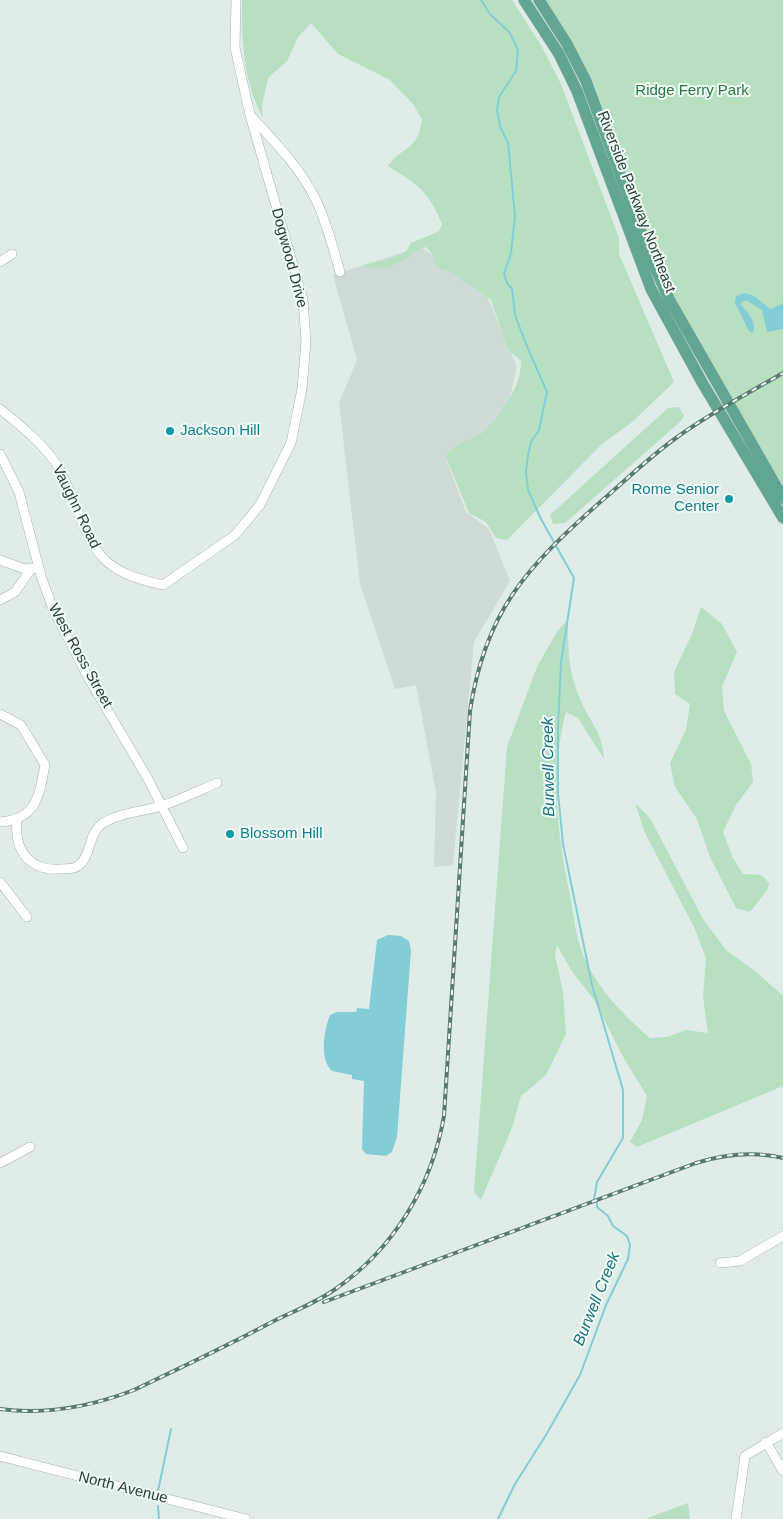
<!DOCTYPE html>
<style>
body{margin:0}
canvas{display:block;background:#e0ece7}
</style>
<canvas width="783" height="1519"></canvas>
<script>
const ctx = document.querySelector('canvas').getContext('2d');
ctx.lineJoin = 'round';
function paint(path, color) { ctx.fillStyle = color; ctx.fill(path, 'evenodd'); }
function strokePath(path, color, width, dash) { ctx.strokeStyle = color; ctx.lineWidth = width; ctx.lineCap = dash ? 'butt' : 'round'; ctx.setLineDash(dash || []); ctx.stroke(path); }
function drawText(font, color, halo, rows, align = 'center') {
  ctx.font = font + ' Arial,sans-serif'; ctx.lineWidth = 4; ctx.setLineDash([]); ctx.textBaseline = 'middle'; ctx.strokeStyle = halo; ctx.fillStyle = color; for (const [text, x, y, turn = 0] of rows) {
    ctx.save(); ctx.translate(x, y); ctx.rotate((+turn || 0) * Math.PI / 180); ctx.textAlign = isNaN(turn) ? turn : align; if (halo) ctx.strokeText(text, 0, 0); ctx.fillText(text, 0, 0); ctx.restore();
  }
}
const built = new Path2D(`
 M420,247L484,289L517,367L506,414L446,459L466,512L489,529L510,581L474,642L453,865L434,867L436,792L416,685L395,689L360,584L339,403L357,360L333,275Z`);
const green = new Path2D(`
 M242,0H512L542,47L561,84L619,238V254L674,382L631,423L603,443L507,540L496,538L486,522L469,513L446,457C452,444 465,443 477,436C498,422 522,386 521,361L508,349L491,300L454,273L436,267L432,254L426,247C400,256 395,277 362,265L387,260L406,252L411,243L439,231L442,224C428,190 418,185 388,166C405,143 417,153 422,119L413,104L390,80L338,54L311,23L298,37L287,61L268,78L262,105L263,118C243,81 242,41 242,0Z
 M544,0H783V490L671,295L642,222L641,211L637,201Z
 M679,407L684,416L680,422L565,523L553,524L550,515L668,408Z
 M701,607L722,624L737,652L722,686L724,711L751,764L753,782L736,805L723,832L733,858L743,874L761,875L769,883L768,889L750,912L736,908L710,857L697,819L675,787L670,763L686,730L690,704L675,694L674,672L692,634Z
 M568,619C568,647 568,673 580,699C590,723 602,730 604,759L578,718L566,712C549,775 558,837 571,900C574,916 575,933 581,949C593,984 622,1014 650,1038L667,1037L686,1030L708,1033L703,997L706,958L694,927L645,833L635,803L650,818L703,919L726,950L755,971L783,996V1086L637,1147L630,1142L642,1120L647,1096L622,1055L595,1001L571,970L557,945L555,955L563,992L566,1034L546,1075L521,1096L512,1128L481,1200L474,1192L507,747L537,667L557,632Z
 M688,1503L690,1519H645Z`);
const water = new Path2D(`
 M744,293L754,296L770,309L782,304L783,301V329L767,332L762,310L746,300L740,303C746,312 758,321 753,333L749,331L735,303L736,296Z
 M388,935L401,936L409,941L411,950L397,1137L392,1152L386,1156L366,1154L362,1149L364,1081L352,1079V1075L332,1071C319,1059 324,1030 330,1015L337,1012H356L357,1008L369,1009L377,940Z`);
const stream = new Path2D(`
 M481,0L490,14L510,33L518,50L516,71L499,97L497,110L500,126L508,143L515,216L511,253L504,274L507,283L512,289L515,315L526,344L547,392L539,430L531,442L528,455L526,472L528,490L541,519L574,578L561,662L558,727V793L563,844L592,985L623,1090V1138L597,1182L594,1199L597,1201V1207L608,1216L613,1226L627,1236L630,1245L628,1259L606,1305L580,1375L546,1435L515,1484L498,1519
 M158,1491L171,1429
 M158,1506L159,1519`);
const minor = new Path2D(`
 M251,116C274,141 300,168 315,198C326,221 333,247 340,272
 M0,262L12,254
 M0,409C21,426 45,445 59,468C65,478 68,490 73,500C95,555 102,572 163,585L235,535L260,505L291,443L302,389L306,341L303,300L250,115L235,48L236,0
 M0,454L19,492L41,576L53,609L88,677L148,779L183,848
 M0,560L25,569L36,568
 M0,600L15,592L31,569
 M0,714L21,725L45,765C39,796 37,819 0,822
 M17,821C14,850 29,871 60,869C66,868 73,870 78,866C93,855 87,831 105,822C124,811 145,812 164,805C182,799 200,790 217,783
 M0,882L27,917
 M0,1163L30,1147
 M720,1263L740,1261L783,1236
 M766,1442L783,1471
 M0,1456L246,1519
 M736,1519L745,1456L783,1433`);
const major = new Path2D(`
 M524,0L559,54L577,91L651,289L703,384L783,518
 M539,0L567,44L586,81L652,261L669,299L783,498`);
const rail = new Path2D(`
 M324,1302L696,1163C725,1154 753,1151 783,1158
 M0,1409C47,1415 90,1407 134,1390C180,1368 225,1347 270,1323C291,1312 314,1304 334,1290C393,1250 432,1186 444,1116L470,711C485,612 526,568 598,504C624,482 648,458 676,438C710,413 747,394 783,373`);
const markers = [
 [170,431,5,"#0f9aa8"],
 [729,499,5,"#0f9aa8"],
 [230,834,5,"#0f9aa8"]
];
const parkNames = [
 ["Ridge Ferry Park",692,91]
];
const streetNames = [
 ["Riverside Parkway Northeast",636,202,69],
 ["Dogwood Drive",289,258,75],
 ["Vaughn Road",76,507,64],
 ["West Ross Street",80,656,61],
 ["North Avenue",123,1488,14]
];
const cultureNames = [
 ["Jackson Hill",180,431],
 ["Rome Senior",719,490,"right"],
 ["Center",719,507,"right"],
 ["Blossom Hill",240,834]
];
const waterNames = [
 ["Burwell Creek",549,767,-91],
 ["Burwell Creek",597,1299,-68]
];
paint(built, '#cedcd5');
paint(green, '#b7e0c0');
paint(water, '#83cdd7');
strokePath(stream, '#83cdd7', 2);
strokePath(minor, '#a2b4ae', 10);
strokePath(major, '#c0c9c6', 12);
strokePath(minor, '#fff', 9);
strokePath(major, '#61a692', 11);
strokePath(rail, '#597a70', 4);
strokePath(rail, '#f1f9f5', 2, [5.5]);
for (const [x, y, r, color] of markers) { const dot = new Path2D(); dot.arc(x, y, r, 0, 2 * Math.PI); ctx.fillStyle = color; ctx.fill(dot); strokePath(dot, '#f1f9f5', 2); }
drawText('15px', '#267943', '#f1f9f5', parkNames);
drawText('15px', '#1f3e35', '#f1f9f5', streetNames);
drawText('15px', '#0d838f', '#f1f9f5', cultureNames, 'left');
drawText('italic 16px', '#147280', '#f1f9f5', waterNames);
</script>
